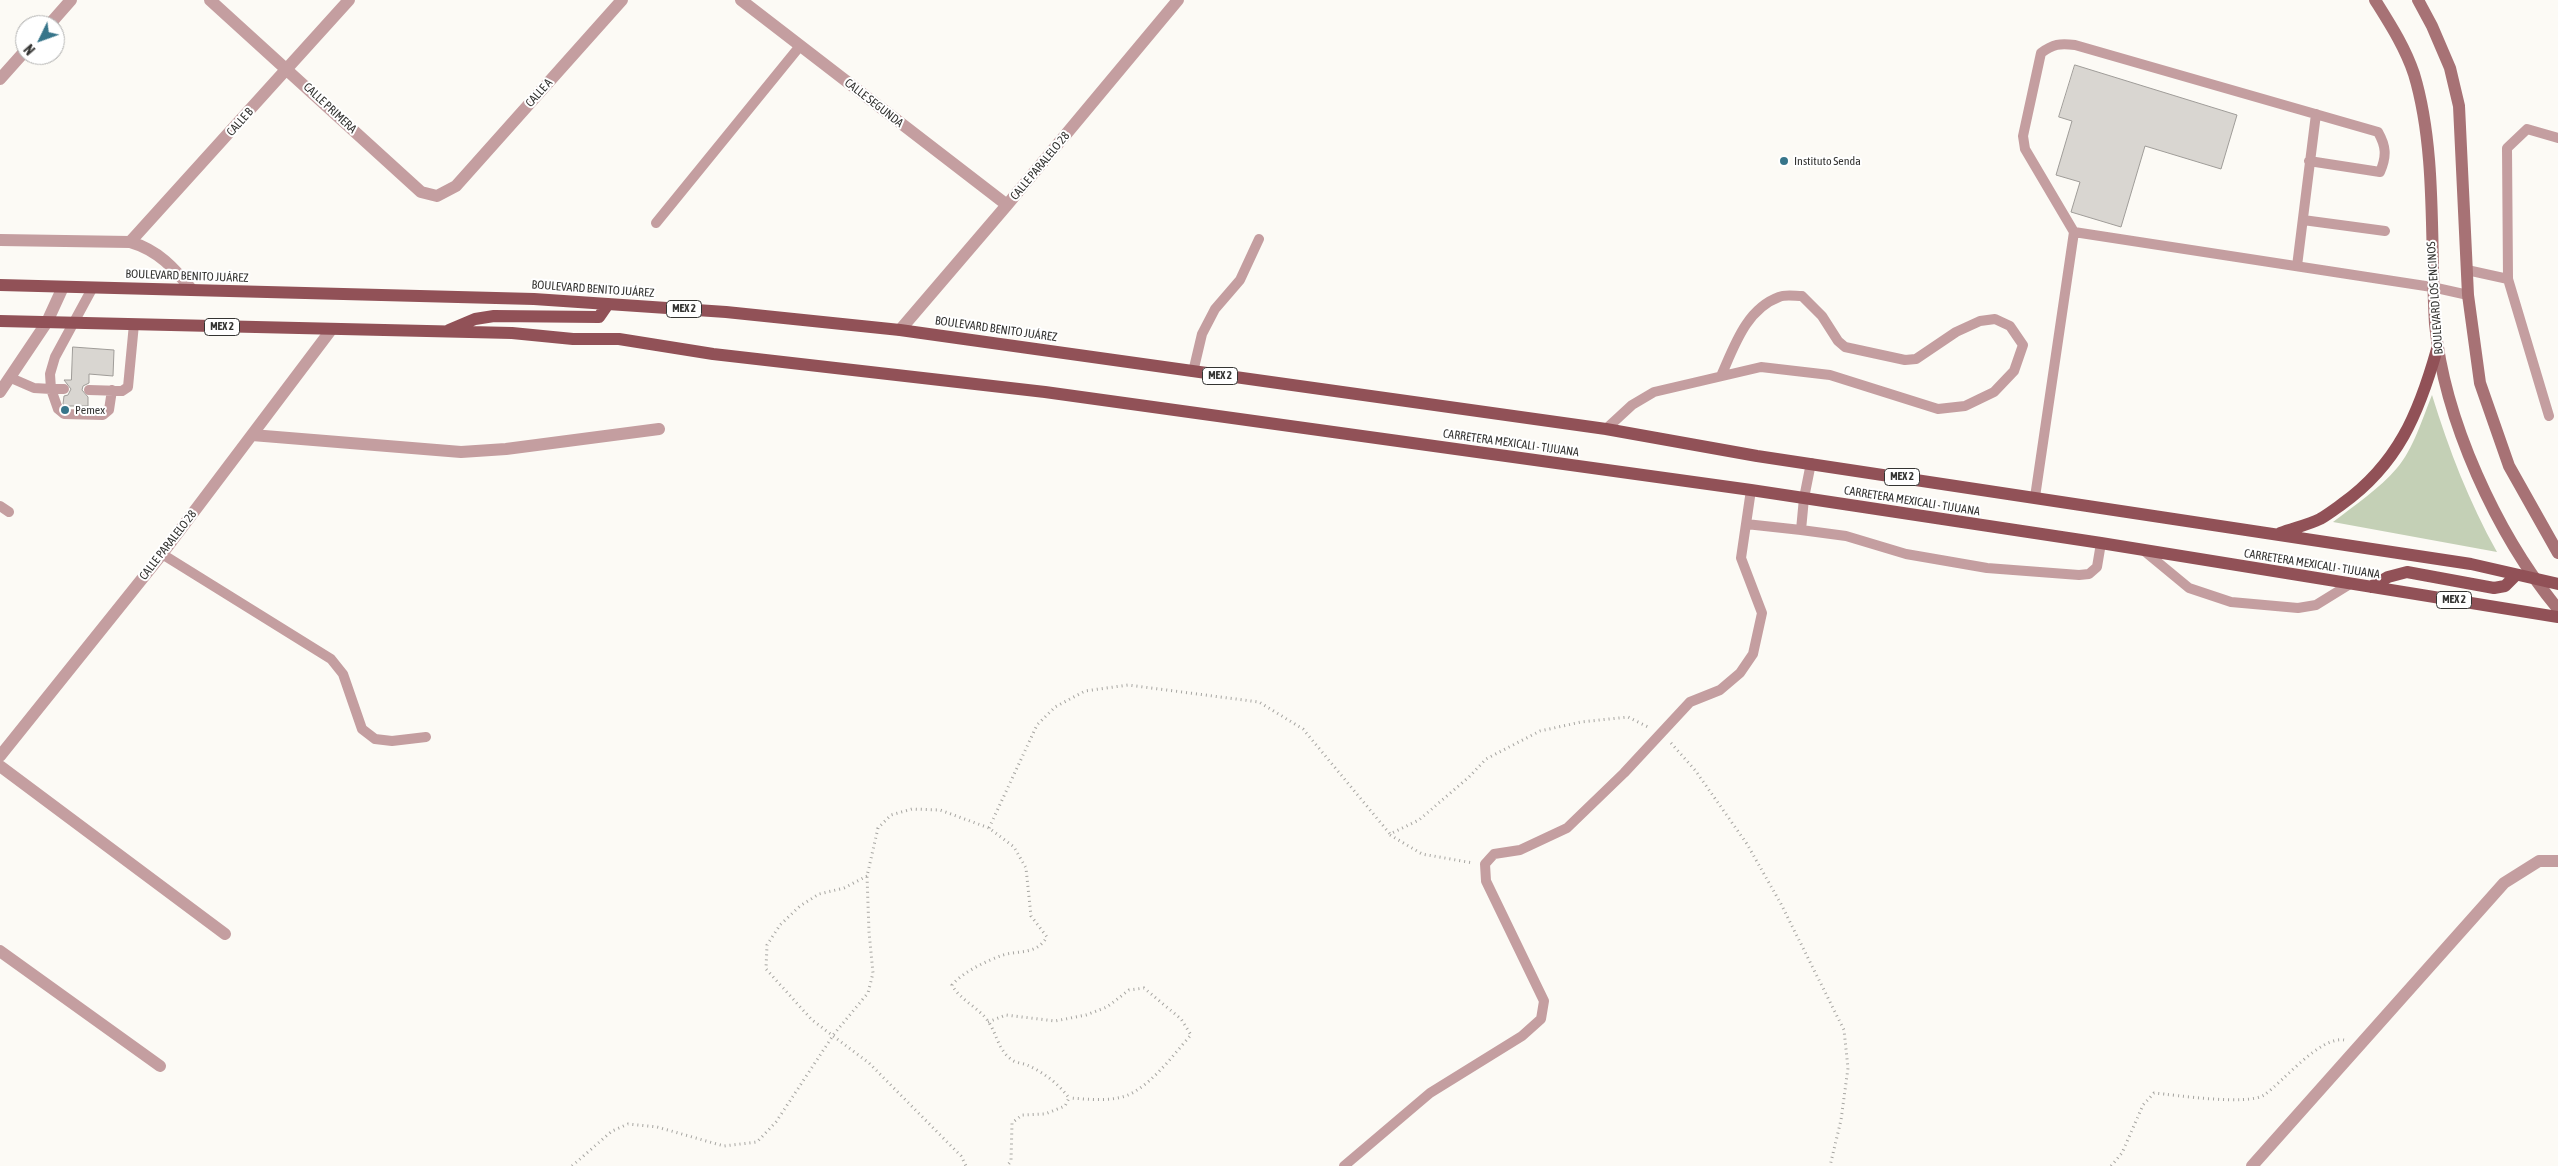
<!DOCTYPE html>
<meta charset="utf-8">
<style>
body{margin:0}
#map{position:relative;width:2558px;height:1166px;overflow:hidden;background:#fcfaf5;font-family:"Asap Condensed",sans-serif}
canvas{display:block}
.north{position:absolute;left:15px;top:15px;width:50px;height:50px;box-sizing:border-box;background:#fff;border:1px solid #aeaead;border-radius:50%;rotate:228deg;font-size:14px;font-weight:700;line-height:20px;text-align:center;color:#343432}
.north::after{content:'';display:block;margin:auto;width:18px;height:22px;background:#37758a;clip-path:polygon(50% 0,100% 100%,50% 72%,0 100%)}
</style>
<div id="map">
<canvas width="2558" height="1166"></canvas>
<div class="north">N</div>
</div>
<script>
const ctx = document.querySelector('canvas').getContext('2d');
ctx.lineJoin = 'round';
function paint(path, color) { ctx.fillStyle = color; ctx.fill(path, 'evenodd'); }
function strokePath(path, color, width, dash) { ctx.strokeStyle = color; ctx.lineWidth = width; ctx.lineCap = dash ? 'butt' : 'round'; ctx.setLineDash(dash || []); ctx.stroke(path); }
function drawText(font, color, halo, rows, align = 'center') {
  ctx.font = font + ' "Asap Condensed",sans-serif'; ctx.lineWidth = 4; ctx.setLineDash([]); ctx.textBaseline = 'middle'; ctx.strokeStyle = halo; ctx.fillStyle = color; for (const [text, x, y, turn = 0] of rows) {
    ctx.save(); ctx.translate(x, y); ctx.rotate((+turn || 0) * Math.PI / 180); ctx.textAlign = isNaN(turn) ? turn : align; if (halo) ctx.strokeText(text, 0, 0); ctx.fillText(text, 0, 0); ctx.restore();
  }
}
const green = new Path2D(`
 M2432,395C2449,450 2469,502 2497,552L2333,522C2355,505 2379,489 2397,468C2413,450 2423,417 2432,395Z`);
const building = new Path2D(`
 M2075,65L2237,115L2221,169L2145,146L2121,227L2071,212L2080,182L2056,175L2072,121L2059,117Z
 M73,347L114,350L113,376L89,374V383L83,386L82,390L88,397V406H65L63,404L64,396L68,395L71,389L64,380H71Z`);
const path = new Path2D(`
 M1671,743L1695,770L1747,844L1781,904L1844,1030L1848,1068L1841,1120L1830,1166
 M989,828L1037,725L1055,707L1085,691L1128,685L1259,702L1303,729L1390,834L1419,820L1469,777L1486,759L1540,731L1581,722L1628,717L1648,727
 M1390,835L1422,854L1473,863
 M867,876L844,888L819,894L800,906L780,925L767,945L766,969L812,1020L869,1063L961,1156L966,1166
 M988,1022L1006,1015L1055,1021L1086,1015L1107,1007L1129,990L1144,988L1181,1019L1191,1035C1174,1054 1156,1079 1134,1092C1116,1103 1089,1099 1069,1098
 M572,1166L612,1131L628,1124L657,1127L724,1146L757,1142L776,1122L834,1034L868,993L873,973L869,932L867,876L878,828L891,815L912,809L940,810L989,828L1014,847L1026,868L1031,916L1047,937C1036,955 1020,950 1003,955C986,961 963,972 952,985C960,1000 978,1007 988,1021C997,1034 998,1050 1012,1060C1016,1063 1022,1063 1027,1065C1043,1072 1059,1084 1069,1098L1065,1106L1045,1114L1022,1115L1012,1123L1011,1161L1007,1166
 M2111,1166L2122,1153L2143,1105L2154,1093C2176,1095 2247,1106 2264,1095C2284,1081 2320,1036 2344,1040`);
const service = new Path2D(`
 M2303,220L2385,231
 M656,223L800,46
 M2074,232L2025,149L2023,136L2041,53C2053,44 2060,43 2075,45L2378,132C2386,146 2387,156 2380,172L2309,161
 M2297,266L2316,114
 M2467,270L2508,279L2549,416
 M2508,279L2507,148L2527,129L2558,138
 M1193,372L1202,334L1215,309L1240,280L1259,239
 M11,378L34,388L51,389L58,409L64,414L103,415L109,410L112,390
 M64,389H51L50,374L55,357L93,287
 M89,390L122,391L128,387L134,324
 M1606,429L1632,405L1654,392L1761,367L1830,375L1938,409L1965,406L1994,392L2014,371L2023,345L2010,326L1995,319L1980,321L1956,332L1916,359L1905,360L1845,347L1838,341L1822,316L1802,296C1795,296 1785,294 1779,297C1746,309 1734,347 1721,376
 M2035,497L2074,232L2432,287L2468,295
 M0,506L9,512
 M1746,524L1801,530L1804,498L1811,463
 M1801,530L1846,536L1906,554L1987,568L2079,575L2089,574L2097,567L2101,543
 M2143,550L2189,588L2231,602L2298,608L2316,605L2350,584
 M162,554L331,659L343,674L362,729L375,739L392,741L426,737
 M1344,1166L1430,1093L1522,1036L1541,1019L1544,1001L1486,881L1485,864L1494,854L1520,850L1567,828L1624,773L1690,702L1720,690L1740,673L1753,654L1762,613L1741,558L1751,490`);
const minor = new Path2D(`
 M210,0L421,192L437,196L456,186L622,0
 M741,0L1007,205
 M49,25L71,0
 M0,79L25,51
 M0,240L130,242C158,250 174,268 192,290
 M130,242L349,0
 M900,330L1007,205L1178,0
 M0,392L47,322L63,287
 M252,435L461,452L506,449L659,429
 M0,756L162,554L331,330
 M0,766L225,934
 M0,951L160,1066
 M2252,1166L2504,883L2539,861H2558`);
const secondary = new Path2D(`
 M2375,0C2390,24 2405,47 2414,74C2437,150 2430,243 2435,324C2444,420 2497,535 2558,609
 M2418,0L2432,26L2450,68L2459,106L2468,295L2480,383L2509,466L2558,553`);
const primary = new Path2D(`
 M0,285L534,299L726,312L900,330L1606,429L1757,456L2471,564L2558,584
 M0,321L512,333L573,339H619L713,354L1045,392L1751,490L2101,543L2558,617
 M449,330L475,319L494,316L599,317L608,304
 M2280,533C2293,528 2308,525 2320,519C2327,515 2335,509 2342,504C2398,464 2419,413 2437,349
 M2371,587L2388,577L2407,572L2494,588L2505,586L2516,575`);
const markers = [
 [1784,161,5,"#37758a"],
 [65,410,5,"#37758a"]
];
const shields = [
 [684,309,35],
 [222,327,35],
 [1220,376,35],
 [1902,477,35],
 [2454,600,35]
];
const shieldNames = [
 ["MEX 2",684,309],
 ["MEX 2",222,327],
 ["MEX 2",1220,376],
 ["MEX 2",1902,477],
 ["MEX 2",2454,600]
];
const streetNames = [
 ["CALLE A",539,93,-48],
 ["CALLE SEGUNDA",874,103,38],
 ["CALLE PRIMERA",330,108,43],
 ["CALLE B",240,122,-48],
 ["CALLE PARALELO 28",1040,166,-50],
 ["BOULEVARD BENITO JUÁREZ",187,276,2],
 ["BOULEVARD BENITO JUÁREZ",593,289,4],
 ["BOULEVARD LOS ENCINOS",2435,298,-94],
 ["BOULEVARD BENITO JUÁREZ",996,329,8],
 ["CARRETERA MEXICALI - TIJUANA",1511,443,8],
 ["CARRETERA MEXICALI - TIJUANA",1912,501,9],
 ["CALLE PARALELO 28",168,545,-52],
 ["CARRETERA MEXICALI - TIJUANA",2312,564,9]
];
const poiNames = [
 ["Instituto Senda",1794,161],
 ["Pemex",75,410]
];
paint(green, '#c4d0b6');
paint(building, '#d9d6d1');
strokePath(building, '#9f9c98', 1);
strokePath(path, '#a6a5a1', 3, [1, 4]);
strokePath(service, '#c49ea0', 10);
strokePath(minor, '#c49ea0', 12);
strokePath(secondary, '#a77275', 12);
strokePath(primary, '#915157', 12);
for (const [x, y, r, color] of markers) { const dot = new Path2D(); dot.arc(x, y, r, 0, 2 * Math.PI); ctx.fillStyle = color; ctx.fill(dot); strokePath(dot, '#fff', 2); }
for (const [x, y, w] of shields) { const box = new Path2D(); box.roundRect(x - w / 2, y - 8.5, w, 17, 4); ctx.fillStyle = '#fff'; ctx.fill(box); strokePath(box, '#343432', 1); }
drawText('bold 11px', '#343432', null, shieldNames);
drawText('12px', '#343432', '#fff', streetNames);
drawText('12px', '#343432', '#fff', poiNames, 'left');
</script>
